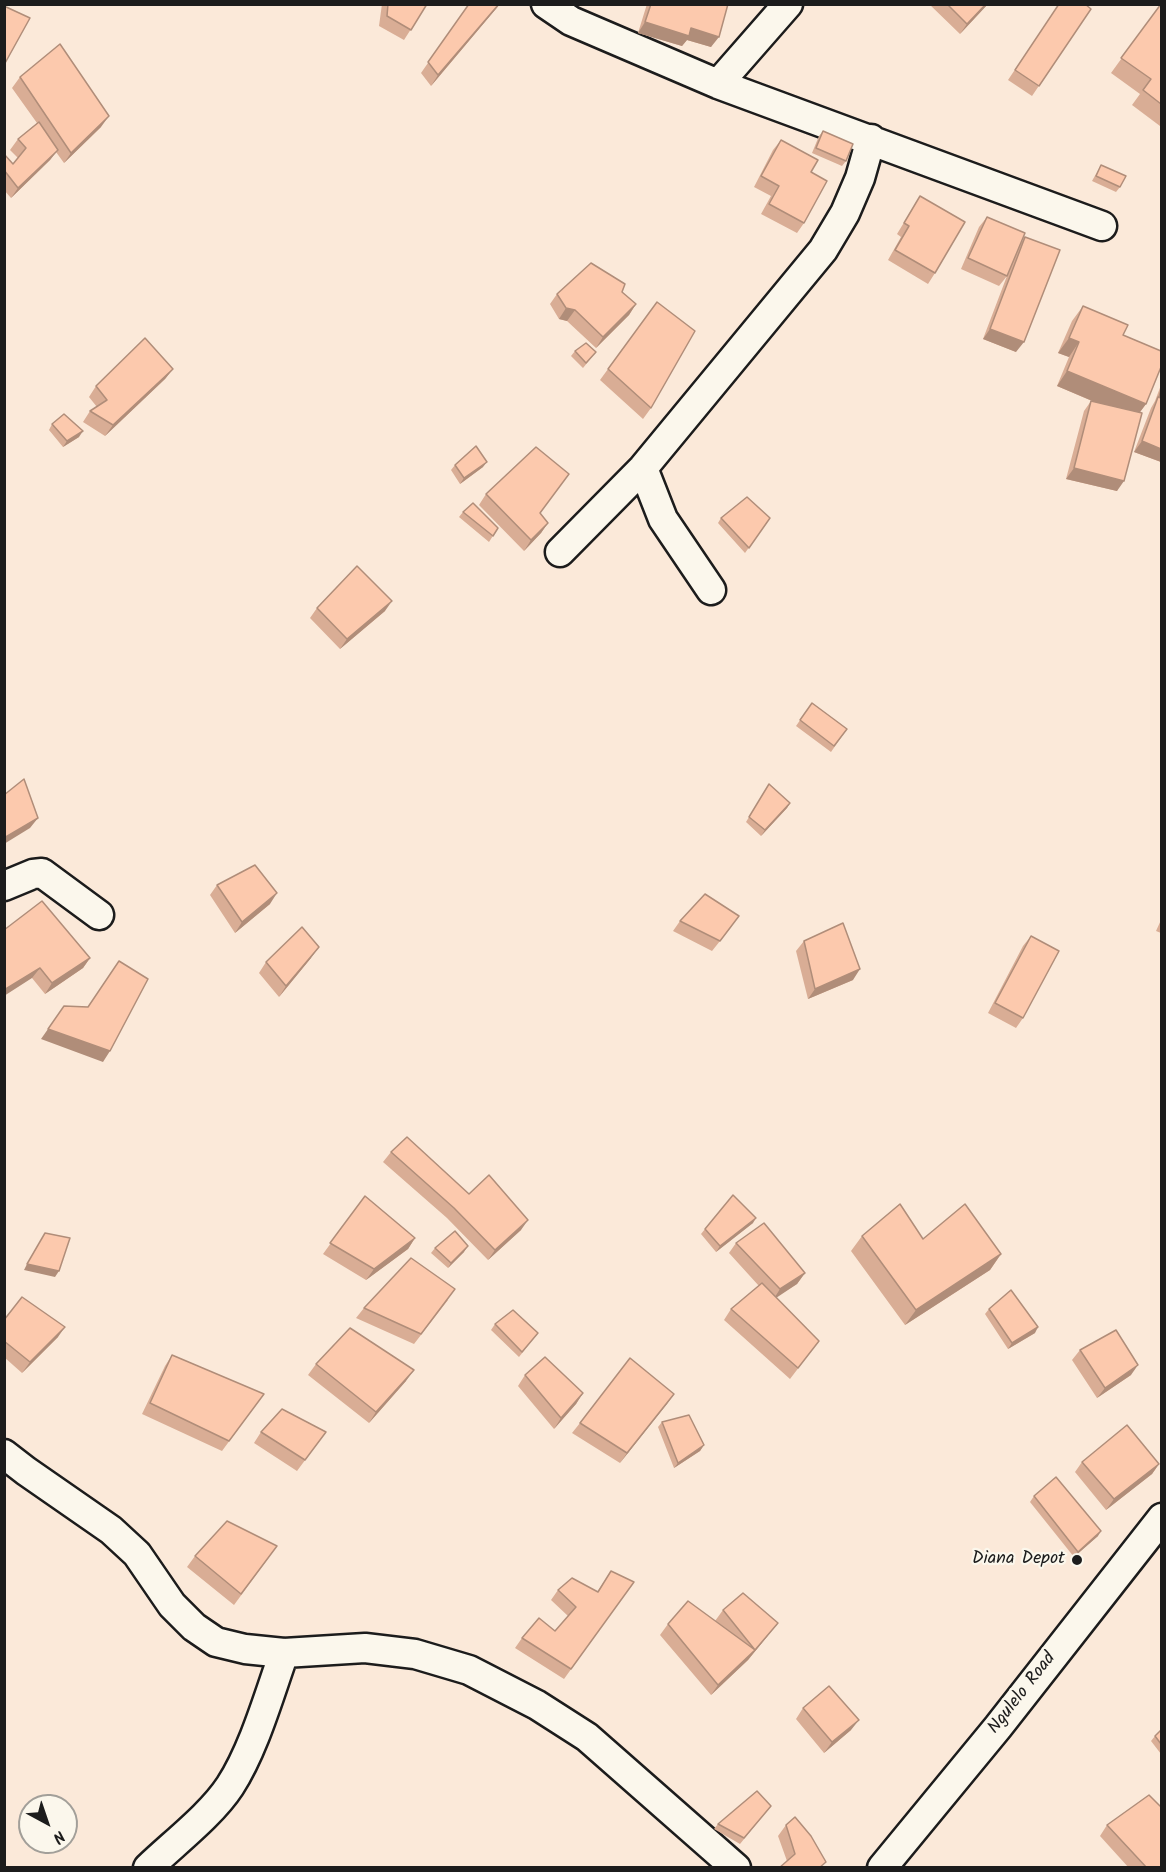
<!DOCTYPE html>
<style>
body{margin:0}
#map{position:relative;width:1166px;height:1872px;overflow:hidden;background:#fbe9d9;font-family:Kalam,sans-serif}
canvas{display:block}
.frame{position:absolute;inset:0;border:6px solid #1c1c1c;pointer-events:none}
.north{position:absolute;left:18px;top:1794px;width:60px;height:60px;box-sizing:border-box;background:#fbf7ec;border:2px solid #a29f99;border-radius:50%;rotate:140deg;font-size:16px;font-weight:700;line-height:24px;text-align:center;color:#1c1c1c}
.north::after{content:'';display:block;margin:auto;width:21px;height:27px;background:#1c1c1c;clip-path:polygon(50% 0,100% 100%,50% 72%,0 100%)}
</style>
<div id="map">
<canvas width="1166" height="1872"></canvas>
<div class="frame"></div>
<div class="north">N</div>
</div>
<script>
const ctx = document.querySelector('canvas').getContext('2d');
ctx.lineJoin = 'round';
function strokePath(path, color, width, dash) { ctx.strokeStyle = color; ctx.lineWidth = width; ctx.lineCap = dash ? 'butt' : 'round'; ctx.setLineDash(dash || []); ctx.stroke(path); }
function paint(path, color) { ctx.fillStyle = color; ctx.fill(path, 'evenodd'); }
function drawText(font, color, halo, rows, align = 'center') {
  ctx.font = font + ' Kalam,sans-serif'; ctx.lineWidth = 4.5; ctx.setLineDash([]); ctx.textBaseline = 'middle'; ctx.strokeStyle = halo; ctx.fillStyle = color; for (const [text, x, y, turn = 0] of rows) {
    ctx.save(); ctx.translate(x, y); ctx.rotate((+turn || 0) * Math.PI / 180); ctx.textAlign = isNaN(turn) ? turn : align; if (halo) ctx.strokeText(text, 0, 0); ctx.fillText(text, 0, 0); ctx.restore();
  }
}
const minor = new Path2D(`
 M546,4L571,21L718,84L1102,226
 M718,84L788,4
 M643,468L663,519L711,590
 M560,552L643,468L823,250L845,213L860,178L871,139
 M4,886L33,874L42,873L99,915
 M4,1454L26,1471L111,1530L137,1554L172,1605L194,1627L216,1642L245,1649L284,1653L365,1648L415,1654L469,1670L537,1705L587,1737L736,1868
 M148,1868C174,1843 211,1815 230,1786C254,1749 269,1695 284,1653
 M882,1868L998,1727L1162,1518`);
const wall = new Path2D(`
 M382,4H427L404,40L379,26Z
 M469,4H500L431,86L421,73Z
 M647,4H728L711,47L687,40L682,46L638,33Z
 M929,4H988L960,34Z
 M1059,4L1091,9L1032,96L1008,80Z
 M1161,4V124L1160,126L1132,105L1140,94L1111,73Z
 M20,77L101,127L64,163L56,152L50,160L11,198L4,190V154L13,164L18,158L10,150L18,139L37,123L12,88Z
 M823,131L846,161L842,166L812,153L819,136Z
 M781,140L804,223L797,233L761,214L771,196L754,187L773,150Z
 M1101,165L1120,187L1116,192L1092,181Z
 M920,196L935,273L928,284L888,260L901,237L897,234Z
 M987,217L1021,243L1025,237L1016,352L983,339L1010,268L1007,276L999,286L961,269L979,227Z
 M622,292L636,304L629,315L596,348L567,321L559,319L550,304L557,294Z
 M657,302L651,408L643,419L600,380Z
 M1083,306L1123,335L1146,404L1139,413L1117,491L1066,479L1084,411L1091,401H1092L1057,386L1069,357L1058,353L1072,321Z
 M575,351L596,352L583,368L571,356Z
 M173,369L165,379L105,436L83,422L90,411L97,407L89,397L96,386Z
 M1161,385V462L1134,452L1151,408L1155,401Z
 M52,424L79,437L63,447L49,430Z
 M455,465L483,467L460,484L451,470Z
 M486,494L540,514L548,523L541,533L524,551L479,505Z
 M463,512L498,528L489,542L459,517Z
 M721,518H770L745,553L718,523Z
 M317,608L385,611L340,649L310,618Z
 M812,703L847,729L831,752L796,726Z
 M769,784L790,803L787,808L761,836L746,822Z
 M217,885L270,904L235,933L210,895Z
 M1161,920V933L1156,931Z
 M680,921L732,926L712,951L673,931Z
 M4,930L90,958L83,968L45,994L32,978Z
 M1031,936L1023,1018L1016,1028L988,1013L1023,946Z
 M804,941L853,980L808,999L796,951Z
 M311,958L279,997L259,973L266,962Z
 M391,1152L469,1194L521,1230L488,1260L447,1218L383,1162Z
 M365,1196L415,1238L408,1249L366,1280L323,1254Z
 M753,1223L716,1252L701,1234L705,1229Z
 M862,1236L923,1239L1001,1254L990,1270L905,1325L851,1251Z
 M736,1243L805,1273L797,1284L776,1297L819,1341L790,1379L724,1320L731,1309L759,1286L729,1253Z
 M435,1248L464,1252L448,1268L431,1253Z
 M448,1300L414,1344L356,1318L364,1308Z
 M989,1309L1035,1333L1008,1349L985,1314Z
 M4,1320L58,1337L22,1373L4,1357Z
 M495,1324L538,1333L519,1357L491,1330Z
 M1080,1350L1131,1375L1097,1398L1072,1360Z
 M172,1355L264,1394L222,1451L142,1414L165,1366Z
 M316,1364L406,1381L369,1423L308,1375Z
 M525,1375L583,1393L576,1404L554,1429L518,1386Z
 M674,1394L620,1463L572,1433L580,1423Z
 M662,1422L704,1445L700,1451L674,1468L658,1427Z
 M261,1432H326L297,1471L254,1443Z
 M1082,1462L1159,1464L1152,1474L1106,1510L1075,1472Z
 M1034,1496L1098,1536L1074,1557L1030,1502Z
 M195,1556H270L234,1605L187,1567Z
 M611,1571L634,1582L564,1679L515,1648L522,1638L555,1631L568,1616L551,1600L558,1590L597,1592Z
 M723,1610L770,1633L748,1660L711,1695L660,1635L668,1624L715,1621Z
 M803,1708L851,1730L824,1753L796,1719Z
 M1161,1730V1754L1151,1741L1155,1736Z
 M771,1806L740,1844L714,1829L718,1824Z
 M786,1825L826,1862L787,1861L778,1836Z
 M1107,1825L1161,1868H1129L1100,1836Z`);
const shadedWall = new Path2D(`
 M499,4H500L431,86L438,75Z
 M986,4H988L960,34L967,24Z
 M645,22L691,28L719,37L711,47L687,40L682,46L638,33Z
 M109,116L101,127L64,163L71,153Z
 M58,150L50,160L11,198L18,188Z
 M636,304L629,315L596,348L603,337Z
 M566,308L575,310L567,321L559,319Z
 M990,329L1024,342L1016,352L983,339Z
 M1069,338L1079,342L1069,357L1058,353Z
 M173,369L165,379L105,436L113,425Z
 M1067,371L1146,404L1135,419L1057,386Z
 M83,431L79,437L63,447L67,441Z
 M1142,441L1161,449V462L1134,452Z
 M487,462L483,467L460,484L464,478Z
 M1074,468L1124,481L1117,491L1066,479Z
 M548,523L541,533L524,551L531,540Z
 M392,601L385,611L340,649L347,639Z
 M790,803L787,808L761,836L765,830Z
 M38,818L30,828L4,844V838Z
 M277,893L270,904L235,933L242,922Z
 M319,947L311,958L279,997L286,986Z
 M90,958L83,968L45,994L52,983Z
 M40,968L32,978L4,996V990Z
 M860,969L853,980L808,999L815,989Z
 M48,1029L110,1051L103,1062L41,1039Z
 M756,1218L753,1223L716,1252L720,1246Z
 M528,1220L521,1230L488,1260L495,1250Z
 M415,1238L408,1249L366,1280L374,1269Z
 M468,1246L464,1252L448,1268L451,1263Z
 M1001,1254L990,1270L905,1325L916,1310Z
 M27,1264L59,1271L55,1277L24,1270Z
 M805,1273L797,1284L773,1300L780,1289Z
 M65,1327L58,1337L22,1373L30,1362Z
 M1038,1327L1035,1333L1008,1349L1012,1343Z
 M1138,1365L1131,1375L1097,1398L1105,1388Z
 M414,1370L406,1381L369,1423L376,1412Z
 M583,1393L576,1404L554,1429L561,1418Z
 M674,1394L667,1404L620,1463L627,1453Z
 M704,1445L700,1451L674,1468L678,1463Z
 M1159,1464L1152,1474L1106,1510L1114,1499Z
 M1101,1531L1098,1536L1074,1557L1078,1552Z
 M778,1623L748,1660L711,1695L718,1685Z
 M859,1720L851,1730L824,1753L832,1742Z`);
const building = new Path2D(`
 M388,4H427L411,30L387,16Z
 M469,4H499L438,75L428,62Z
 M651,4H728L719,37L691,28L689,36L645,22Z
 M947,4H986L967,24Z
 M1059,4H1085L1091,9L1039,86L1015,70Z
 M1161,4V104L1143,90L1151,79L1121,58Z
 M4,6L30,18L4,65Z
 M60,44L109,116L71,153L20,77Z
 M39,122L58,150L18,188L4,170V154L13,164L26,148L18,139Z
 M823,131L853,144L846,161L816,148Z
 M781,140L818,160L811,172L827,181L804,223L769,204L779,186L761,176Z
 M1101,165L1126,176L1120,187L1096,176Z
 M920,196L965,222L935,273L895,250L909,226L904,223Z
 M987,217L1025,233L1007,276L968,258Z
 M1025,237L1060,250L1024,342L990,329Z
 M591,263L625,284L622,292L636,304L603,337L575,310L566,308L557,294Z
 M657,302L695,331L651,408L608,369Z
 M1083,306L1128,325L1123,335L1161,351V367L1146,404L1067,371L1079,342L1069,338Z
 M145,338L173,369L113,425L90,411L107,400L96,386Z
 M586,343L596,352L586,363L575,351Z
 M1161,390V398L1159,397Z
 M1158,397L1161,398V449L1142,441Z
 M1091,401L1142,413L1124,481L1074,468Z
 M64,414L83,431L67,441L52,424Z
 M476,446L487,462L464,478L455,465Z
 M536,447L569,474L540,513L548,523L531,540L486,494Z
 M747,497L770,518L749,548L721,518Z
 M473,503L498,528L493,536L463,512Z
 M357,566L392,601L347,639L317,608Z
 M812,703L847,729L834,746L800,720Z
 M24,779L38,818L4,838V795Z
 M769,784L790,803L765,830L749,817Z
 M255,865L277,893L242,922L217,885Z
 M705,894L739,916L720,941L680,921Z
 M42,901L90,958L52,983L40,968L4,990V930Z
 M843,923L860,969L815,989L804,941Z
 M302,927L319,947L286,986L266,962Z
 M1031,936L1059,951L1023,1018L995,1003Z
 M119,961L148,979L110,1051L48,1029L64,1006L88,1007Z
 M407,1137L469,1194L489,1175L528,1220L495,1250L454,1208L391,1152Z
 M733,1195L756,1218L720,1246L705,1229Z
 M365,1196L415,1238L374,1269L330,1243Z
 M900,1204L923,1239L965,1204L1001,1254L916,1310L862,1236Z
 M764,1223L805,1273L780,1289L736,1243Z
 M455,1231L468,1246L451,1263L435,1248Z
 M45,1233L70,1238L59,1271L27,1264Z
 M411,1258L455,1289L421,1334L364,1308Z
 M762,1283L819,1341L798,1368L731,1309Z
 M1011,1290L1038,1327L1012,1343L989,1309Z
 M22,1297L65,1327L30,1362L4,1341V1320Z
 M513,1310L538,1333L522,1352L495,1324Z
 M350,1328L414,1370L376,1412L316,1364Z
 M1116,1330L1138,1365L1105,1388L1080,1350Z
 M172,1355L264,1394L229,1441L150,1403Z
 M545,1357L583,1393L561,1418L525,1375Z
 M630,1358L674,1394L627,1453L580,1423Z
 M282,1409L326,1432L305,1460L261,1432Z
 M689,1415L704,1445L678,1463L662,1422Z
 M1127,1425L1159,1464L1114,1499L1082,1462Z
 M1056,1477L1101,1531L1078,1552L1034,1496Z
 M227,1521L277,1546L241,1594L195,1556Z
 M611,1571L634,1582L571,1669L522,1638L539,1618L555,1631L576,1607L558,1590L572,1578L598,1592Z
 M743,1593L778,1623L755,1650L723,1610Z
 M688,1601L755,1650L718,1685L668,1624Z
 M829,1686L859,1720L832,1742L803,1708Z
 M1161,1730V1744L1155,1736Z
 M757,1791L771,1806L744,1838L718,1824Z
 M1149,1795L1161,1807V1868H1147L1107,1825Z
 M795,1817L811,1836L826,1862L819,1868H779L795,1854L786,1825Z`);
const markers = [
 [1077,1560,6,"#1c1c1c"]
];
const poiNames = [
 ["Diana Depot",1065,1560]
];
const streetNames = [
 ["Ngulelo Road",1023,1694,-52]
];
strokePath(minor, '#1c1c1c', 33);
strokePath(minor, '#fbf7ec', 28);
paint(wall, '#d9ad95');
paint(shadedWall, '#b08d79');
paint(building, '#fcc9ad');
strokePath(building, '#b08d79', 1.5);
for (const [x, y, r, color] of markers) { const dot = new Path2D(); dot.arc(x, y, r, 0, 2 * Math.PI); ctx.fillStyle = color; ctx.fill(dot); strokePath(dot, '#fbf7ec', 2); }
drawText('18px', '#1c1c1c', '#fbf7ec', poiNames, 'right');
drawText('18px', '#1c1c1c', '#fbf7ec', streetNames);
</script>
